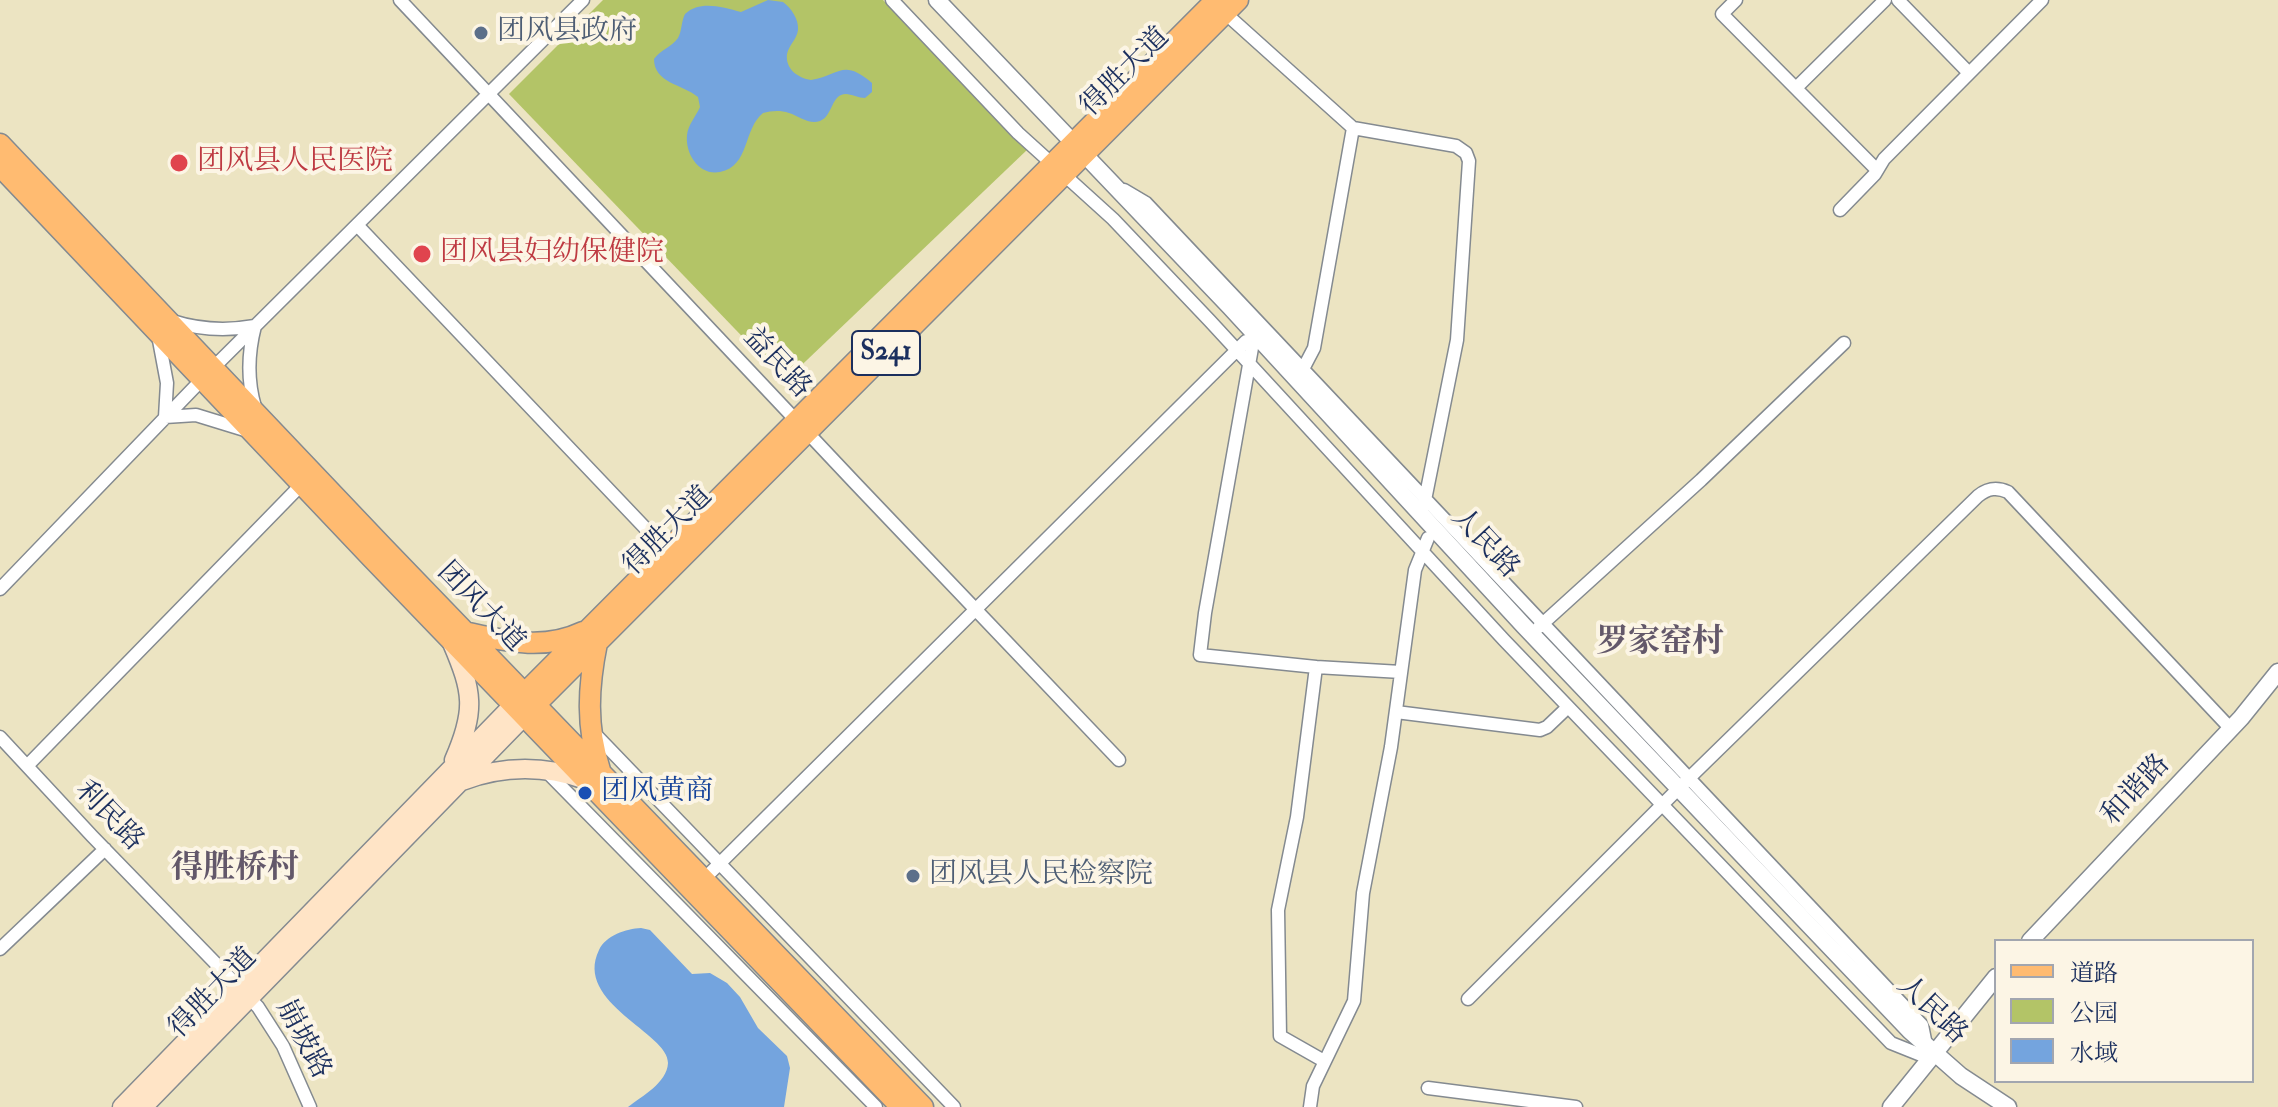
<!DOCTYPE html>
<meta charset="utf-8">
<style>
body{margin:0}
#map{position:relative;width:2278px;height:1107px;overflow:hidden;background:#ece4c2;font-family:"IM FELL Double Pica","Noto Serif SC",serif}
canvas{display:block}
.legend{position:absolute;left:1994px;top:939px;width:260px;height:144px;box-sizing:border-box;background:#fcf5e5;border:2px solid #a2a6af;margin:0;padding:10px 14px;list-style:none;font-size:24px;color:#1b2f5e}
.legend li{display:flex;align-items:center;gap:16px;height:40px}
.legend b{width:40px;border:2px solid #a2a6af}
</style>
<div id="map">
<canvas width="2278" height="1107"></canvas>
<ul class="legend">
<li><b style="height:10px;background:#ffbb71"></b>道路</li>
<li><b style="height:22px;background:#b3c467"></b>公园</li>
<li><b style="height:22px;background:#74a4de"></b>水域</li>
</ul>
</div>
<script>
const ctx = document.querySelector('canvas').getContext('2d');
ctx.lineJoin = 'round';
function paint(path, color) { ctx.fillStyle = color; ctx.fill(path, 'evenodd'); }
function strokePath(path, color, width, dash) { ctx.strokeStyle = color; ctx.lineWidth = width; ctx.lineCap = dash ? 'butt' : 'round'; ctx.setLineDash(dash || []); ctx.stroke(path); }
function drawText(font, color, halo, rows, align = 'center') {
  ctx.font = font + ' "IM FELL Double Pica","Noto Serif SC",serif'; ctx.lineWidth = 8; ctx.setLineDash([]); ctx.textBaseline = 'middle'; ctx.strokeStyle = halo; ctx.fillStyle = color; for (const [text, x, y, turn = 0] of rows) {
    ctx.save(); ctx.translate(x, y); ctx.rotate((+turn || 0) * Math.PI / 180); ctx.textAlign = isNaN(turn) ? turn : align; if (halo) ctx.strokeText(text, 0, 0); ctx.fillText(text, 0, 0); ctx.restore();
  }
}
const green = new Path2D(`
 M603,0H883L1028,149L785,381L509,94Z`);
const water = new Path2D(`
 M768,0L783,2C791,8 799,19 798,30C797,39 789,45 787,54C785,69 798,78 811,80C840,75 843,58 872,83V92L865,98C859,98 851,94 846,94C831,94 833,116 820,121C809,125 799,116 789,113C780,110 771,111 763,113C743,129 750,166 720,172C700,176 685,155 687,135C688,125 696,116 700,107L698,97C682,84 654,83 654,59C660,50 672,47 678,38C682,31 681,22 685,14C700,0 722,7 741,12Z
 M641,928L650,930L692,974L710,973L727,983L740,997L758,1028L787,1056L790,1068L784,1107H628C642,1096 667,1083 668,1063C669,1033 573,1003 599,950C606,935 626,929 641,928Z`);
const minor = new Path2D(`
 M400,0L855,483L1119,760
 M892,0L1018,133L1113,219L1210,321L1504,640L1891,1043L1921,1055
 M1736,0L1722,14L1877,170
 M1898,0L1969,73
 M1225,13L1353,128L1314,348L1303,369
 M1796,88L1885,0
 M1353,128L1456,146L1466,153L1469,161L1457,340L1424,505
 M1124,190L1146,203L1922,1025L1926,1045
 M1840,210L1875,174L1884,159L2042,0
 M357,225L667,551
 M172,321C200,330 227,331 255,326C248,353 247,380 255,407
 M158,335L167,383L165,417L196,415L248,431
 M1252,348L1205,613L1200,655L1316,667L1401,672
 M0,589L213,368L583,0
 M1539,627L1701,480L1844,343
 M1316,667L1297,817L1278,910L1280,1036L1324,1061
 M1396,712L1540,730L1547,727L1568,707
 M593,732L954,1107
 M0,737L92,836L258,1007L283,1046L310,1107
 M27,766L302,484
 M547,772L876,1107
 M703,880L1246,341
 M0,949L105,849
 M1468,999L1679,788L1978,496C1988,488 1997,487 2008,492L2231,729
 M1428,1088L1576,1107
 M1310,1107L1313,1086L1354,1001L1363,893L1391,747L1415,570L1428,538`);
const tertiary = new Path2D(`
 M937,0L1230,307L1524,626L1910,1031L1961,1076L2008,1107
 M2030,941L2241,718L2278,672
 M1891,1107L1996,977`);
const secondary = new Path2D(`
 M452,643C473,692 476,710 454,760
 M462,781C504,765 544,765 586,780
 M122,1107L522,696
 M143,1107L532,708`);
const primary = new Path2D(`
 M0,144L382,546L923,1107
 M0,166L371,557L901,1107
 M464,632C506,641 543,651 583,632
 M597,643C588,687 586,727 600,770
 M524,694L1216,0
 M535,705L1238,0`);
const markers = [
 [481,33,8,"#5c6f8a"],
 [179,163,10,"#e0444e"],
 [422,254,10,"#e0444e"],
 [585,793,8,"#1a4fb4"],
 [913,876,8,"#5c6f8a"]
];
const shields = [
 [886,353,68]
];
const shieldNames = [
 ["S241",886,353]
];
const serviceNames = [
 ["团风县政府",497,33],
 ["团风县人民检察院",929,876]
];
const streetNames = [
 ["得胜大道",1126,73,-45],
 ["益民路",776,364,47],
 ["得胜大道",669,532,-45],
 ["人民路",1484,544,47],
 ["团风大道",480,608,46],
 ["和谐路",2137,791,-47],
 ["利民路",108,817,46],
 ["得胜大道",214,994,-46],
 ["人民路",1931,1011,44],
 ["崩坡路",302,1040,62]
];
const healthNames = [
 ["团风县人民医院",197,163],
 ["团风县妇幼保健院",440,254]
];
const transitNames = [
 ["团风黄商",601,793]
];
const quarterNames = [
 ["罗家窑村",1660,644],
 ["得胜桥村",235,870]
];
paint(green, '#b3c467');
paint(water, '#74a4de');
strokePath(minor, '#848a90', 15);
strokePath(tertiary, '#848a90', 19);
strokePath(secondary, '#848a90', 21);
strokePath(primary, '#848a90', 23);
strokePath(minor, '#fff', 12);
strokePath(tertiary, '#fff', 16);
strokePath(secondary, '#ffe4c6', 18);
strokePath(primary, '#ffbb71', 20);
for (const [x, y, r, color] of markers) { const dot = new Path2D(); dot.arc(x, y, r, 0, 2 * Math.PI); ctx.fillStyle = color; ctx.fill(dot); strokePath(dot, '#fcf5e5', 3); }
for (const [x, y, w] of shields) { const box = new Path2D(); box.roundRect(x - w / 2, y - 22, w, 44, 6); ctx.fillStyle = '#fcf5e5'; ctx.fill(box); strokePath(box, '#1b2f5e', 2); }
drawText('bold 26px', '#1b2f5e', null, shieldNames);
drawText('28px', '#4e5e75', '#fcf5e5', serviceNames, 'left');
drawText('28px', '#1b2f5e', '#fcf5e5', streetNames);
drawText('28px', '#be3a42', '#fcf5e5', healthNames, 'left');
drawText('28px', '#164399', '#fcf5e5', transitNames, 'left');
drawText('bold 32px', '#63586a', '#fcf5e5', quarterNames);
</script>
